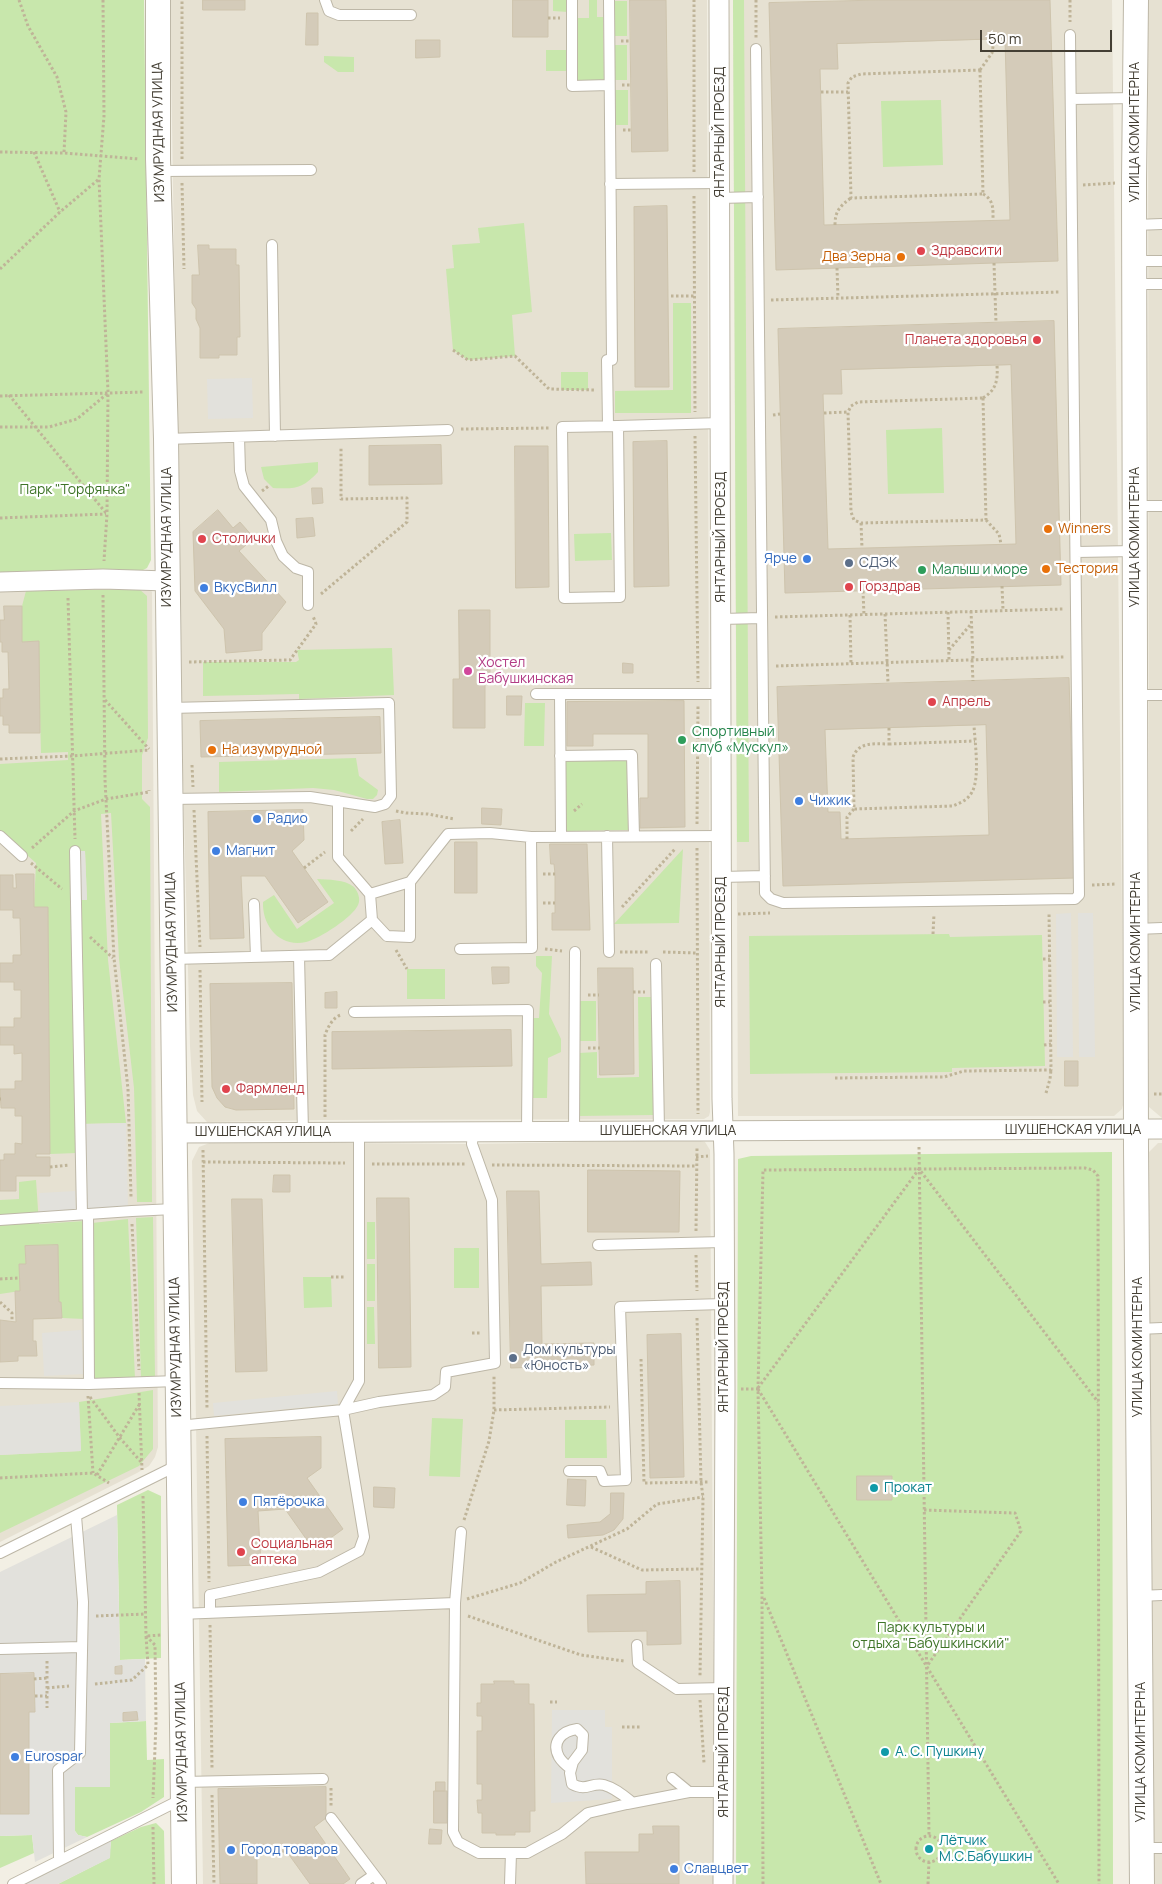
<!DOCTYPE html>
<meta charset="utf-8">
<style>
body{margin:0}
#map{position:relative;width:1162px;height:1884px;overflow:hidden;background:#f2efe4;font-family:Manrope,sans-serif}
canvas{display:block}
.scale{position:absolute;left:980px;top:30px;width:132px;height:22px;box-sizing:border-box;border:2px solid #443f34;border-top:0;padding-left:6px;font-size:15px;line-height:18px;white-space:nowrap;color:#443f34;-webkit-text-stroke:4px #fff;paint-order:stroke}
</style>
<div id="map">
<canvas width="1162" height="1884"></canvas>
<div class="scale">50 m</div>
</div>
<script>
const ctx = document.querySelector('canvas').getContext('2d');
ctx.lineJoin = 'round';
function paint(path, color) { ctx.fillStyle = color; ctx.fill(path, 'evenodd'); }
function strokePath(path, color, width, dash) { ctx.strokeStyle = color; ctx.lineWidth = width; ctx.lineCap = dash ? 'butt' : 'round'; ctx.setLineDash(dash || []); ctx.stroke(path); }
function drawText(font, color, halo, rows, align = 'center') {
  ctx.font = font + ' Manrope,sans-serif'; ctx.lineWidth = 4.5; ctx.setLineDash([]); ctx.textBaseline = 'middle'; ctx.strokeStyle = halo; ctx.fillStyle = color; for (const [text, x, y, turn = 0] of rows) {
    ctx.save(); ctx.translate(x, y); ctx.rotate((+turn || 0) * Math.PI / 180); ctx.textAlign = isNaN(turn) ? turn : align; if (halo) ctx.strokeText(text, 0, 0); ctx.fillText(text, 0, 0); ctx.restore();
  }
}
const residential = new Path2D(`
 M170,0H707L710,1112L709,1116L704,1119L319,1120L207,1122L197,1111L193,1095L190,1046L182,742Z
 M733,0H1112L1124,1101L1122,1109L1114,1116H738Z
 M1148,0H1162V1118L1149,1107Z
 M0,587H149L152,592L158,1447L155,1457L149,1466L137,1473L0,1542Z
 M696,1140L705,1142L710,1150L715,1884H203L192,1161L199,1147L212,1142L472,1144Z
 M1158,1143H1162V1884H1152L1149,1152Z`);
const green = new Path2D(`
 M0,0H144L151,560L147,568L141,571L0,572Z
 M553,0H568V12L553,11Z
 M589,0H597V17H603L604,85H577L576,18H589Z
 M733,0H744L749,842H737Z
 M614,1H627V36H614Z
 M614,45H627V80H614Z
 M546,50H566V71H546Z
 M324,56L354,57V72H338L324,62Z
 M615,90H628V125H615Z
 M941,100L943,165L883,167L881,101Z
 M524,223L532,312L512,315L515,356L468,360L453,350L446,269L454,268L452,245L480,243L478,228Z
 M673,303H691V413H615V391L673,390Z
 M561,372H588V390H561Z
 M942,428L944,493L888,494L886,430Z
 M318,462V472C302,489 296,489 273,488L264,479L261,467Z
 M611,533L612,560L575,561L574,534Z
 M139,589L147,596L148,738L142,755V799L150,807L152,1202H137L134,1088L119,959L111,813L101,814L108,960L126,1123L77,1124V1153L50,1154L48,907H34L36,863L0,831V764L68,760V752L41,753L38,641L22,642V606L26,591ZM77,851H85L87,900H79Z
 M392,648L394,695L299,699V694L203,696V662H296L299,660L297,650Z
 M525,703H545L544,746H524Z
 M356,758L359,776L378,790L377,795L373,799H367L334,790L313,788L219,792V762Z
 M627,760L628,830L566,831L565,761Z
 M683,849L679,923L614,924Z
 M317,879C328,880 345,879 354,887C358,892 361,899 358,905C353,917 319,939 306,942C280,948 262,926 263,902L274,895L297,929L334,903Z
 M949,934L950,937L1042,935L1045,1066L952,1068V1072L750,1074L749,936Z
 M536,956H552L549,1014L561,1039V1052L548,1058L547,1098H532L533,1018H539L542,973L536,966Z
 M407,969H445V999H407Z
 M638,997H652L653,1115L579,1116V1053L597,1052V1078L639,1077Z
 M580,1001H596V1041H580Z
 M1112,1152L1113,1884H736L738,1159L751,1156Z
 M36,1180L39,1224L84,1221V1319L62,1318L61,1303L59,1302L58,1246H25L26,1264H19L20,1291L0,1294V1200L19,1199V1182Z
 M153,1217L155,1378H141L136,1218Z
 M128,1219L135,1379L92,1380V1223Z
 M367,1222H375V1259H367Z
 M454,1248H479V1288H454Z
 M367,1264H375V1301H367Z
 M303,1277H331L332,1307L304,1308Z
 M367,1307H374L375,1344H367Z
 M153,1390V1449L139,1466L0,1533V1455L81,1451L79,1402Z
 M432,1418L463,1419L460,1477L429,1476Z
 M565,1420H606L607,1458H565Z
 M148,1490L161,1496V1658L120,1660L117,1505Z
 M146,1721L147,1760L164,1759V1797L141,1812L87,1837L78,1835L75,1831V1787H109L110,1723Z
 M156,1823L164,1831L165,1884H58L109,1858L111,1841L141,1827Z
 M32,1835L34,1853L0,1868V1836Z`);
const parking = new Path2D(`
 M252,378L253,418L208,419L207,379Z
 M77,851H85L87,900H79Z
 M1071,913L1073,1057H1057L1056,914Z
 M1078,913H1093L1095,1057H1079Z
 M126,1123L128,1208L87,1209L85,1124Z
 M75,1191L76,1213L40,1214L39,1193Z
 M81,1330L84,1374L44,1376L42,1333Z
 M337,1391L338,1404L214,1416L213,1403Z
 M79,1402L81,1451L0,1455V1406Z
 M117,1515L120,1660L145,1659L146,1721L110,1723V1787H75V1831L78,1835L87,1837L35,1862L32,1835L0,1836V1814L29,1813V1712H35L34,1673L0,1674V1572Z
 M552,1710H605V1727H612V1799L551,1803Z
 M111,1841L110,1858L58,1884H24Z`);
const building = new Path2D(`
 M203,0H245V10H203Z
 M513,0H548V37H513Z
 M630,0H666L668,151L632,152Z
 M880,0H1050L1058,261L776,270L769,3ZM1005,39L1010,220L824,225L820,69H838L837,44Z
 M307,13H318V45H306Z
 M416,40H440V57L416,58Z
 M667,206L669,387H635L634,207Z
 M198,245H209V249H236V265H239L240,337H237V355H219V358H200V328L196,319V309L192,303V275H199Z
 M1054,321L1061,585L785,593L778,329ZM1011,365L1016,544L828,549L823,394H842L841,370Z
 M667,441L669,586L634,587L633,442Z
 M441,445L442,484L369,485V446Z
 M515,446H548L549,587L516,588Z
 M312,488H322L323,503L313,504Z
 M218,510L233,528L240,522L254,538L239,551L286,602L262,633V650L226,653L224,629L195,591L193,532Z
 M313,518L315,536L297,538L296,519Z
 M4,606H22V642L39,641L40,733H9V725H3V716H0V698H3V689H9L8,652H2V642H0V620H4Z
 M459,610H490V679H485V728H453V679H459Z
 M623,663L633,664V673H623Z
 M1069,678L1075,878L783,886L777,687ZM986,725L989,835L841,839L840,812H828L825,730Z
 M507,696H522L521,715H507Z
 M684,701L685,827L640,828V798H648V734H593V746H567V702Z
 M380,717L381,753L201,757L200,721Z
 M482,808L502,809L501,825L482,824Z
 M303,810L304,840L292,851L328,902L298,923L265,876H241L244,938L210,939L208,812Z
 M400,820L403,863L385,864L382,822Z
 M455,842H477V893H455Z
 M550,844H587L590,930H552V913H555V874L554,864H551Z
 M16,874H34V907H48L50,1154H36V1157H50V1176H16V1191H0V1160H4V1154H15V1143L22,1144V1116H15V1108H1L0,1089H15V1081H22V1053L14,1054V1045H0V1027H14V1018H21V990H14V982H0V963H13V955H21L20,918H13V910H0V875H13V888H16Z
 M492,967H509V983L493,984Z
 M598,968H633L634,1074L600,1075Z
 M292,983L294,1109L236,1110L225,1107L217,1098L212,1087L210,984Z
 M337,992V1008H325V993Z
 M511,1030L512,1066L332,1069V1032Z
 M1065,1061H1078V1086H1065Z
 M588,1170L680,1171L679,1232H588Z
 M274,1175H290V1192H273Z
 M507,1191H539L541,1264L591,1262L592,1285L541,1286L542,1344L594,1343V1365L511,1368Z
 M377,1198H409L411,1367L379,1368Z
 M232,1199H262L267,1371L236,1372Z
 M58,1245L59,1302H61L62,1318L33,1319V1341H36L37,1356H18V1361L0,1362V1320L16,1322L15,1291H20L19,1264H26L25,1246Z
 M681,1334L684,1477L650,1478L647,1335Z
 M321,1437V1468L307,1478L343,1529L314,1550L285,1509L258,1511L261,1565L228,1566L225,1439Z
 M857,1476H892V1500H857Z
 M568,1479L586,1480L585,1506L567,1505Z
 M374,1487L395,1488L394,1508L374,1507Z
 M611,1493H624L623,1519L614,1530L603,1535L568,1538L567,1525L600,1522L610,1514Z
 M680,1581L681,1644L647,1645V1631L588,1632L587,1595L646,1594V1582Z
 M122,1666V1674H115V1667Z
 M34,1673L35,1712H29V1814H0V1674Z
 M494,1681H514V1684H529V1704H534L535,1811H530V1832H515V1835H496V1833H482V1813H478L477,1800H482V1784H477V1731H482V1716H477V1703H481V1684H494Z
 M137,1712L138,1720L123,1721V1713Z
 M436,1782H445V1791H436Z
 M326,1787V1818L314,1827L350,1879L343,1884H310L287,1852L257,1853V1884H220L218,1789Z
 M434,1791H447V1823H434Z
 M653,1826H679V1884H586L585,1852H639V1834H653Z
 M430,1829L442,1830L441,1844H429Z`);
const path = new Path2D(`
 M19,0L28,26L57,77L66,112L64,153
 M103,0L104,116L99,179L108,392L107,514L104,561
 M756,0V38
 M1070,0V22
 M548,18H560
 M621,41H631
 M980,70L983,194L851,198L848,83L852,77L861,74Z
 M980,70L992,53L994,40
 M622,85H631
 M821,92H848
 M623,130H632
 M0,152L64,153L139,159
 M34,152L60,212
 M182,159V0
 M694,172V0
 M182,183L184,269
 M1083,185L1115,183
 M983,194C994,200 993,209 993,220
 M694,196L695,412
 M835,225C835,211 840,206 851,198
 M994,263L996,323
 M837,268L838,298
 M0,269L60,212L99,179
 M671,296H694
 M771,300L1060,292
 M453,350L468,360L515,356L549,389L595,390
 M9,395L106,513
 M0,396L144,392
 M983,398L986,520L861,523L854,520L851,512L848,412L851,406L858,402Z
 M983,398C996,390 998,381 997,365
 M824,413L848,412
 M773,415L780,414
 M0,427H49L77,419L108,393
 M461,429L550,428
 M695,436L698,682
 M262,491L270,485
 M0,518L106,514
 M986,520L999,534L1001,544
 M861,523L862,548
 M1002,586L1003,610
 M863,591L864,615
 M321,594L407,522V498L341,499V447
 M103,595L105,780L114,958L128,1089L131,1197
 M68,598L75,839
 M971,611L973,660
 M948,612L949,661
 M885,614L888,683
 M850,615L851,664
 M775,617L1063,609
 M949,650L971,624
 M972,660L973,681
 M189,662L290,660L316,624L313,616
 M776,666L1064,657
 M105,700L149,749
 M889,728V744C875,744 859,741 853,757L854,809L953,806C960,803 968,800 972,792C980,778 975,743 974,726
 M889,744L975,741
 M0,759L72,756L149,750
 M192,765L193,787
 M194,810L200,947
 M396,811L406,813L428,814L454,819
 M574,811L582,804
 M697,824L698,706
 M351,831L363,819
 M847,839V817L854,809
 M32,848L74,811L106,799L149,792V790
 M697,848L698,1114
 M31,863L62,889
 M304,868L325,852
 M543,874H555
 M1092,885L1116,884
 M543,903H555
 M622,907L675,849
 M738,914L770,913
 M933,934L934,914
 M90,937L113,958
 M545,949L562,951
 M396,950L407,969
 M620,952H649
 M663,952L697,953
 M1043,959H1050
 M200,970L202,1102
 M633,992H645
 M588,995H599
 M1043,1002H1050
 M1044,1045L1051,1044
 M588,1048H600
 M835,1078L933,1077H944L964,1071L1051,1070L1049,912
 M1046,1093L1050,1079L1051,1070
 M1154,1094H1162
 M0,1099H1
 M325,1117V1035C328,1027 333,1017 341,1015
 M919,1147L929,1835
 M203,1150L207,1410
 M696,1157L708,1156
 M203,1162L345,1163
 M372,1164H465
 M492,1165L695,1166
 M50,1167L69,1165
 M132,1224L139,1370
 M696,1231L697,1148
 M696,1255L697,1291
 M331,1277H346
 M0,1279L19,1278
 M0,1302L12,1313V1320
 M697,1318L701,1482L703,1497L700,1676
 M472,1333H481
 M641,1359L644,1483L708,1482
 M758,1388L919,1169L1098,1402
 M741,1389H758
 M758,1389L1059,1884
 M139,1393L142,1470
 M88,1396L93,1473
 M90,1397L120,1438L142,1463
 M494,1410L610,1407
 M207,1436L209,1582
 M97,1475L139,1405
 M0,1478L93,1473L109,1483
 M143,1496L146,1636L155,1645L156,1723L153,1798
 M924,1510L1015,1513L1021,1531L927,1666
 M464,1520L489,1441L494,1410V1375
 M591,1547L642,1570L701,1569
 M764,1598L881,1884
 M467,1599L520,1583L556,1562L627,1529L657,1504L703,1497
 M96,1616L146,1614
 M468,1616L581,1655L624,1661
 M210,1625L212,1768
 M47,1661V1708
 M34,1679L47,1678
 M95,1684L132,1680L148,1665L146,1636L161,1635
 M47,1688L69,1686
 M35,1696H47
 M700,1700L704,1763
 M550,1702H557
 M622,1727H642
 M331,1788V1807
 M212,1795L214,1884
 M153,1827L154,1884
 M916 1849a13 13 0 1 1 26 0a13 13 0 1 1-26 0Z
 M763,1884L762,1595L758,1389L763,1170L1085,1168L1093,1170L1098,1176L1099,1884
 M928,1884L929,1862`);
const service = new Path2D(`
 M325,0L329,11L339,15H411
 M572,0V86L609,85
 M756,49L765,893L771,899L783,903L1075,899L1079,895L1070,35
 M1071,99L1135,98
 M159,171L311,170
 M610,184L720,183
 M720,198L758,197
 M1135,225L1162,224
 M272,245L275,436
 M1135,261H1162
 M1135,284H1162
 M608,426L607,360H612L609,0
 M618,426L620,597L564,598L562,427L618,426L721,423
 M239,437L240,471L244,486L271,520L276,541L283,556L296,568L308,572V605
 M166,439L448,430
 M1135,506H1162
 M1076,552L1135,551
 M721,619L762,618
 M536,694H721
 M560,694L561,837
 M1136,695H1162
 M169,708L389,703L391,796L385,804L375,807L310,797L170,799
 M560,756L632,755L634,836
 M0,836L22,856
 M607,836L609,952
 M75,851L82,1214
 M721,877L765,876
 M370,894L410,882
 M254,904L256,957
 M372,920L387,936L410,937V882L448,834L490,833L531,837L721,836
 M1136,929L1162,928
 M460,949L532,948L531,837
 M299,956L303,1132
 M172,959L329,955L372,920L370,894L338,857V801
 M656,964L659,1130
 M354,1012L528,1010L527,1131
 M574,1131L575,952
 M0,1220L132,1211L174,1209
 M598,1245L723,1242
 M1138,1329L1162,1328
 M0,1383L89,1384L88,1214
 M89,1384L177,1381
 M178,1426L343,1410L379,1402L433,1395L445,1387L446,1372L495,1363L492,1200L472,1144L473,1131
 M569,1471H600L604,1481L626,1480L620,1307L723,1304
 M461,1532L455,1603L453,1832L458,1842L479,1853H527L562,1834L588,1813L627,1804L689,1792H724
 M0,1553L178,1465
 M1139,1596L1162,1595
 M210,1612V1595L319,1572L359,1551L364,1537L343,1410L359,1381V1132
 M180,1614L455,1603
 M637,1645L638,1663L677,1689L724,1688
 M0,1649L82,1647
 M571,1769C567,1766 562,1762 559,1757C551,1742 562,1731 577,1729L583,1735L582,1750L573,1762L570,1773L572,1784C587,1792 591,1782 604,1785C615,1788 624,1796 633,1803
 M672,1778L689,1792
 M183,1782L323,1779
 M331,1818L381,1884
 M1141,1848H1162
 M59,1860L58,1770L80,1753L83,1602L76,1516
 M13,1884L182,1799
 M361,1884L374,1875
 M510,1884L511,1853`);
const minor = new Path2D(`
 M719,0L722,1099L724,1154L725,1389L723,1884
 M0,582L103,579L167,581
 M174,1133L1162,1129`);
const tertiary = new Path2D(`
 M158,0V159L166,439L184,1884
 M1136,0L1134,181L1136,1148L1142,1884`);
const markers = [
 [921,251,5,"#e0444e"],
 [901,257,5,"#e8710a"],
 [1037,340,5,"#e0444e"],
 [1048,529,5,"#e8710a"],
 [202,539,5,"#e0444e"],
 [807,559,5,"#3f7fe0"],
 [849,563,5,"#5c6f8a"],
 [1046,569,5,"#e8710a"],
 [922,570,5,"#2e9e5b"],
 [849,587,5,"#e0444e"],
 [204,588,5,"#3f7fe0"],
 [468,671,5,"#d1479c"],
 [932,702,5,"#e0444e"],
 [682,740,5,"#2e9e5b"],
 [212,750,5,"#e8710a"],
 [799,801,5,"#3f7fe0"],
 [257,819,5,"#3f7fe0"],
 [216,851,5,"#3f7fe0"],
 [226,1089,5,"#e0444e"],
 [513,1358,5,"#5c6f8a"],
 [874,1488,5,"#0f9aa8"],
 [243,1502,5,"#3f7fe0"],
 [241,1552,5,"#e0444e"],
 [885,1752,5,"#0f9aa8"],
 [15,1757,5,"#3f7fe0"],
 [929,1849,5,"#0f9aa8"],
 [231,1850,5,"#3f7fe0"],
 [674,1869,5,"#3f7fe0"]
];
const streetNames = [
 ["ИЗУМРУДНАЯ УЛИЦА",159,132,-91],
 ["ЯНТАРНЫЙ ПРОЕЗД",720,132,-90],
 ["УЛИЦА КОМИНТЕРНА",1135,132,-90],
 ["ИЗУМРУДНАЯ УЛИЦА",167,537,-90],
 ["ЯНТАРНЫЙ ПРОЕЗД",721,537,-90],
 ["УЛИЦА КОМИНТЕРНА",1135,537,-90],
 ["ИЗУМРУДНАЯ УЛИЦА",172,942,-91],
 ["ЯНТАРНЫЙ ПРОЕЗД",721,942,-90],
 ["УЛИЦА КОМИНТЕРНА",1136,942,-90],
 ["ШУШЕНСКАЯ УЛИЦА",1073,1130],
 ["ШУШЕНСКАЯ УЛИЦА",668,1131],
 ["ШУШЕНСКАЯ УЛИЦА",263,1132],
 ["ИЗУМРУДНАЯ УЛИЦА",176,1347,-91],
 ["ЯНТАРНЫЙ ПРОЕЗД",724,1347,-90],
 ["УЛИЦА КОМИНТЕРНА",1138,1347,-90],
 ["ИЗУМРУДНАЯ УЛИЦА",182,1752,-91],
 ["ЯНТАРНЫЙ ПРОЕЗД",724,1752,-90],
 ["УЛИЦА КОМИНТЕРНА",1141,1752,-90]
];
const healthNames = [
 ["Здравсити",931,251],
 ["Планета здоровья",1027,340,"right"],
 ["Столички",212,539],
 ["Горздрав",859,587],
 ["Апрель",942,702],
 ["Фармленд",236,1089],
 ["Социальная",251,1544],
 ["аптека",251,1560]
];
const foodNames = [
 ["Два Зерна",891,257,"right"],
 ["Winners",1058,529],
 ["Тестория",1056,569],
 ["На изумрудной",222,750]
];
const parkNames = [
 ["Парк \"Торфянка\"",75,490],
 ["Парк культуры и",931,1628],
 ["отдыха \"Бабушкинский\"",931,1644]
];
const shopNames = [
 ["Ярче",797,559,"right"],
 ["ВкусВилл",214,588],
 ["Чижик",809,801],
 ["Радио",267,819],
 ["Магнит",226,851],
 ["Пятёрочка",253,1502],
 ["Eurospar",25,1757],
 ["Город товаров",241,1850],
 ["Славцвет",684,1869]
];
const serviceNames = [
 ["СДЭК",859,563],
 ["Дом культуры",523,1350],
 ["«Юность»",523,1366]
];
const leisureNames = [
 ["Малыш и море",932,570],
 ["Спортивный",692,732],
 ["клуб «Мускул»",692,748]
];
const hotelNames = [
 ["Хостел",478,663],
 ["Бабушкинская",478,679]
];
const cultureNames = [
 ["Прокат",884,1488],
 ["А. С. Пушкину",895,1752],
 ["Лётчик",939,1841],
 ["М.С.Бабушкин",939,1857]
];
paint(residential, '#e6e1d2');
paint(green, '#c8e7ac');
paint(parking, '#e2e1dc');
paint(building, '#d4cbb9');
strokePath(building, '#cec4ad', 1);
strokePath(service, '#bdb7a7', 12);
strokePath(minor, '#bdb7a7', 21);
strokePath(tertiary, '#bdb7a7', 26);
strokePath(path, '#bfb498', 3, [2.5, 2.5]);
strokePath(service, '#fff', 10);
strokePath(minor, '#fff', 19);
strokePath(tertiary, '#fff', 24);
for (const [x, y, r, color] of markers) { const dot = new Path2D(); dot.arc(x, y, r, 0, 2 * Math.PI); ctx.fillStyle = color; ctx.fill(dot); strokePath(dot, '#fff', 2); }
drawText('14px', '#443f34', '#fff', streetNames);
drawText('14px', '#be3a42', '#fff', healthNames, 'left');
drawText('14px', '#c56008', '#fff', foodNames, 'left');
drawText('14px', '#3f7528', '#fff', parkNames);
drawText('14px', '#366cbe', '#fff', shopNames, 'left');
drawText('14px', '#4e5e75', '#fff', serviceNames, 'left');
drawText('14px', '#27864d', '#fff', leisureNames, 'left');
drawText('14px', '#b23c85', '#fff', hotelNames, 'left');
drawText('14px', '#0d838f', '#fff', cultureNames, 'left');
</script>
